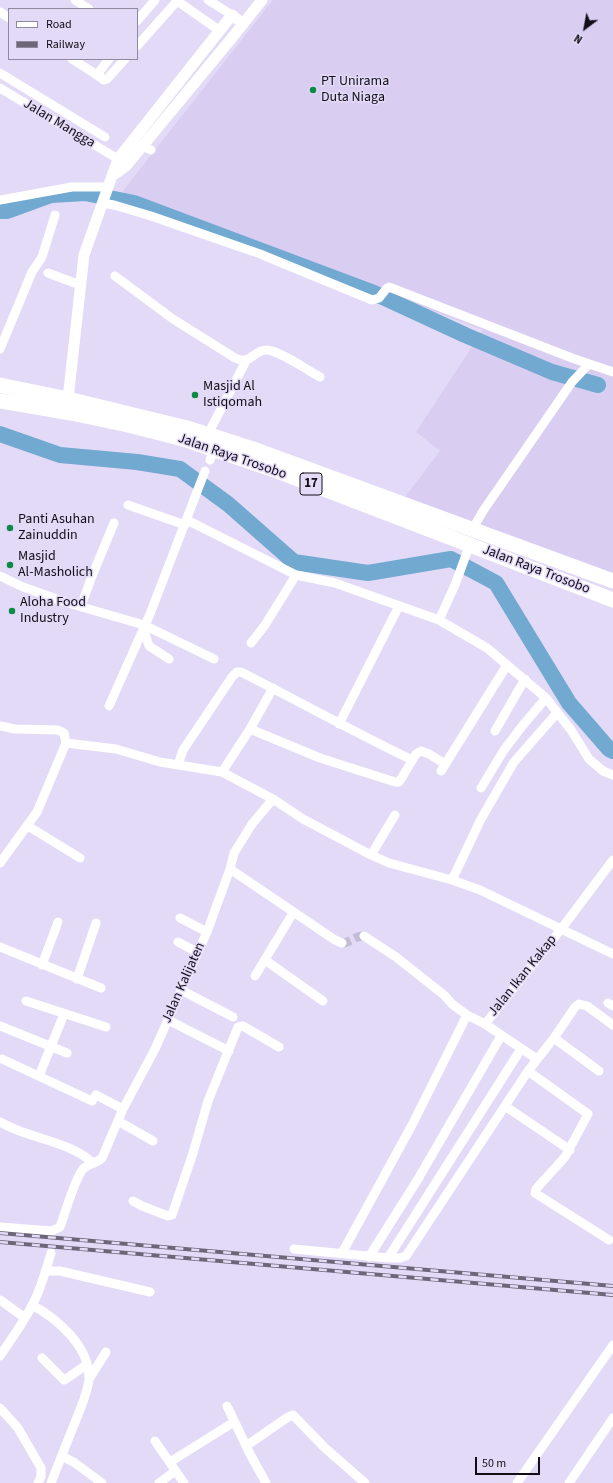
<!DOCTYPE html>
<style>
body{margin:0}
#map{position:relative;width:613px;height:1483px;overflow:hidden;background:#e3daf7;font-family:"Source Sans 3",sans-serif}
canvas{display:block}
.legend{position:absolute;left:8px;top:8px;width:130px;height:52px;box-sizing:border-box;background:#e3daf7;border:1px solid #8f889e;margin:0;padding:5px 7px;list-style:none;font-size:12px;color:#110e18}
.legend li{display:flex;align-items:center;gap:8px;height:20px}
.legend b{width:20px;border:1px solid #8f889e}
.north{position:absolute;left:565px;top:8px;width:40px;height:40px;-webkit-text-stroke:3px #e3daf7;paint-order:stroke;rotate:212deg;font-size:11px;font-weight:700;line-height:16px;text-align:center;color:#110e18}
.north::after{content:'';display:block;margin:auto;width:14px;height:18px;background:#110e18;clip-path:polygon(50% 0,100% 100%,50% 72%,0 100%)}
.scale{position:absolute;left:475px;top:1457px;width:65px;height:18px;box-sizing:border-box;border:2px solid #110e18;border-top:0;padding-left:5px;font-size:12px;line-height:14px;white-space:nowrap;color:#110e18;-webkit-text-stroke:3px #e3daf7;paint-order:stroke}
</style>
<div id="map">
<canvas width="613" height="1483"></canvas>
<ul class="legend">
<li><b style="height:5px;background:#fff"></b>Road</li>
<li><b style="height:5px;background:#6c6678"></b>Railway</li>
</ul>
<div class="north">N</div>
<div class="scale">50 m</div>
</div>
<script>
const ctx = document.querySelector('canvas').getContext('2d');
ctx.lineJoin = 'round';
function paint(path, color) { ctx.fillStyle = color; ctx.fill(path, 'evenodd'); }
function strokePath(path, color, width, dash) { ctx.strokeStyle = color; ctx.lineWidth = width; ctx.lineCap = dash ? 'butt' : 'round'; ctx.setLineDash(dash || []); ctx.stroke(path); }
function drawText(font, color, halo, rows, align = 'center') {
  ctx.font = font + ' "Source Sans 3",sans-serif'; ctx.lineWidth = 3; ctx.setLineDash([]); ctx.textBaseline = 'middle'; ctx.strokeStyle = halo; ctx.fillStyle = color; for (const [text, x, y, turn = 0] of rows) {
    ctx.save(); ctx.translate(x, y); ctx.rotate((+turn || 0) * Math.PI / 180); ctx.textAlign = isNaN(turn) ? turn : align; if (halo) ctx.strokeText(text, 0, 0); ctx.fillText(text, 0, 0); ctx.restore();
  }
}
const built = new Path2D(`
 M273,0H613V575L405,497L440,451L416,432L483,330L122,192Z`);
const river = new Path2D(`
 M0,211H7L51,195L85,193L134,203L374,293L465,335L552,372L598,385
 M0,434L60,455L137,462L180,469L228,504L294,562L368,573L451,559L496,583L569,703L609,749L613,751`);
const minorTunnel = new Path2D(`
 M342,943C350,943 356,935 364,936`);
const minor = new Path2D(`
 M75,0L89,9
 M176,0L220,31
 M208,0L232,15
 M0,12L9,18
 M137,21L155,0
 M137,46L178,0
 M72,59L97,75
 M109,59L97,75L104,80L107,79L125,59
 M0,73L105,137
 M0,88L118,159
 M143,146L151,150
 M0,200L72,187H108
 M102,203L114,205L151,216L260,254L372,300L379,298L387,288L389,287L572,358L613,372
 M48,273L80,285
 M115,276L173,319L235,358C251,366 254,349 267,350C280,351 307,370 320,377
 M0,349L32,272L42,257L55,215
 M208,434L246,361
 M210,460L214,450
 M128,505L185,525
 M187,520L296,575L335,583L439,620L487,648L546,698L571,730L589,759L603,771L613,775
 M472,530L483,511L572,382L589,364
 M0,576L23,587L68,603L144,625L214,659
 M81,606L92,576L114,523
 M439,620L455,585L470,544
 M143,627L149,646L169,659
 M251,643L265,625L296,575
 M109,706L150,614L205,471
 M339,724L399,606
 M0,726L15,729L58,730L64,733L66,743L116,749L160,762L222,772L273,799L303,819L371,855L389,863L452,880L480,890L613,954
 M250,729L320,758L395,782H399L401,779L416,754L421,751L429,754L445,764
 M495,731L525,679
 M178,765L183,750L232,677L237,672H241C298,701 354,732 412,760
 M441,771L507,665
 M222,772L250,729L273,688
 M481,788L504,750L523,725L546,698
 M28,826L80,858
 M371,855L395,815
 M0,863L37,812L66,743
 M230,869L335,940L342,943
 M452,880L481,819L514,762L557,713
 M180,918L207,932
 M364,936L396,957L444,995L452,1004L467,1015L485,1024L537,1059
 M178,942L197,952
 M0,947L101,988
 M265,960L323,1001
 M42,965L58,922
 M255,976L293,913
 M77,979L96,923
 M181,990L233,1017
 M26,1001L106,1027
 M608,1003L613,1006
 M168,1020L229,1051
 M485,1024L562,928L613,860
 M0,1026L67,1053
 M554,1038L599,1071
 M2,1059L92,1101L96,1095L123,1109
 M528,1071L588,1114L565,1157L536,1189L535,1193L609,1240
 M39,1076L64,1014
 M505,1106L570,1150
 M118,1121L153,1141
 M0,1122C29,1139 66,1140 92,1162
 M133,1201L142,1206L168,1216L172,1215L193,1153L208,1101L238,1027L243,1026L279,1047
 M0,1227L52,1231L60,1227C65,1214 75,1178 83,1169C89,1163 96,1164 102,1158L123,1109L155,1049L207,932L230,869L234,853L252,824L273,799
 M294,1249L388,1258H400L406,1256L528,1071L554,1038L575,1007L579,1004L587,1006L613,1025
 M342,1253L412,1125L467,1015
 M369,1257L418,1179L501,1036
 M388,1258L521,1049
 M46,1271H60L150,1292
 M0,1300L25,1318
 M32,1305C58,1319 90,1347 89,1379C88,1391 82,1404 78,1415C69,1437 60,1460 51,1483
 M0,1356C13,1336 28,1317 37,1295C43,1281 47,1267 51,1253
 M42,1358L64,1380L66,1379L86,1365
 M89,1379L106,1352
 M227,1406L250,1454L266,1483
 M0,1408L18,1428L41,1468V1477L38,1483
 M155,1441L184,1483
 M246,1446L288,1417L293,1415L325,1448L365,1483
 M62,1456L75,1463L102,1483
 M170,1462L234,1422
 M159,1483L175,1471
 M517,1483L613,1345
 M569,1483L613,1418`);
const tertiary = new Path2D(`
 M112,176L126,166L231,39L262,0
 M68,399L84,255L118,159L232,15L243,24`);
const trunk = new Path2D(`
 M0,385L68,399L187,428L256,450L613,581
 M0,401L71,413L128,425L183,439L277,471L613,600`);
const rail = new Path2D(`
 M0,1233L613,1286
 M0,1242L613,1295`);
const markers = [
 [313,90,4,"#0d8a45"],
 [195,395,4,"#0d8a45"],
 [10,528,4,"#0d8a45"],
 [10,565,4,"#0d8a45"],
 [12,611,4,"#0d8a45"]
];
const shields = [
 [311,484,22]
];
const shieldNames = [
 ["17",311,484]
];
const poiNames = [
 ["PT Unirama",321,82],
 ["Duta Niaga",321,98],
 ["Masjid Al",203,387],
 ["Istiqomah",203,403],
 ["Panti Asuhan",18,520],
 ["Zainuddin",18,536],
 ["Masjid",18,557],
 ["Al-Masholich",18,573],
 ["Aloha Food",20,603],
 ["Industry",20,619]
];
const streetNames = [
 ["Jalan Mangga",59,124,31],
 ["Jalan Raya Trosobo",232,457,19],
 ["Jalan Raya Trosobo",536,570,21],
 ["Jalan Ikan Kakap",523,976,-51],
 ["Jalan Kalijaten",184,983,-66]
];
paint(built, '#d9cdf1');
strokePath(river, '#71a9d1', 16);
strokePath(minorTunnel, '#c4bbd6', 9, [9, 4.5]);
strokePath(minor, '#fff', 9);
strokePath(tertiary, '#fff', 11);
strokePath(trunk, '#fff', 15);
strokePath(rail, '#6c6678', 4);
strokePath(rail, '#e3daf7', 2.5, [8]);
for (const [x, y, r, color] of markers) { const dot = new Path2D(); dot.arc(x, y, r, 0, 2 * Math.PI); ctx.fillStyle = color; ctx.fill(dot); strokePath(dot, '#e3daf7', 1.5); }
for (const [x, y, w] of shields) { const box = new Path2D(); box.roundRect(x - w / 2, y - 11, w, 22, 3); ctx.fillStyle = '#e3daf7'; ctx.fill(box); strokePath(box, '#110e18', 1); }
drawText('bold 13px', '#110e18', null, shieldNames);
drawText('14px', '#110e18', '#e3daf7', poiNames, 'left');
drawText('14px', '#110e18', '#e3daf7', streetNames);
</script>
